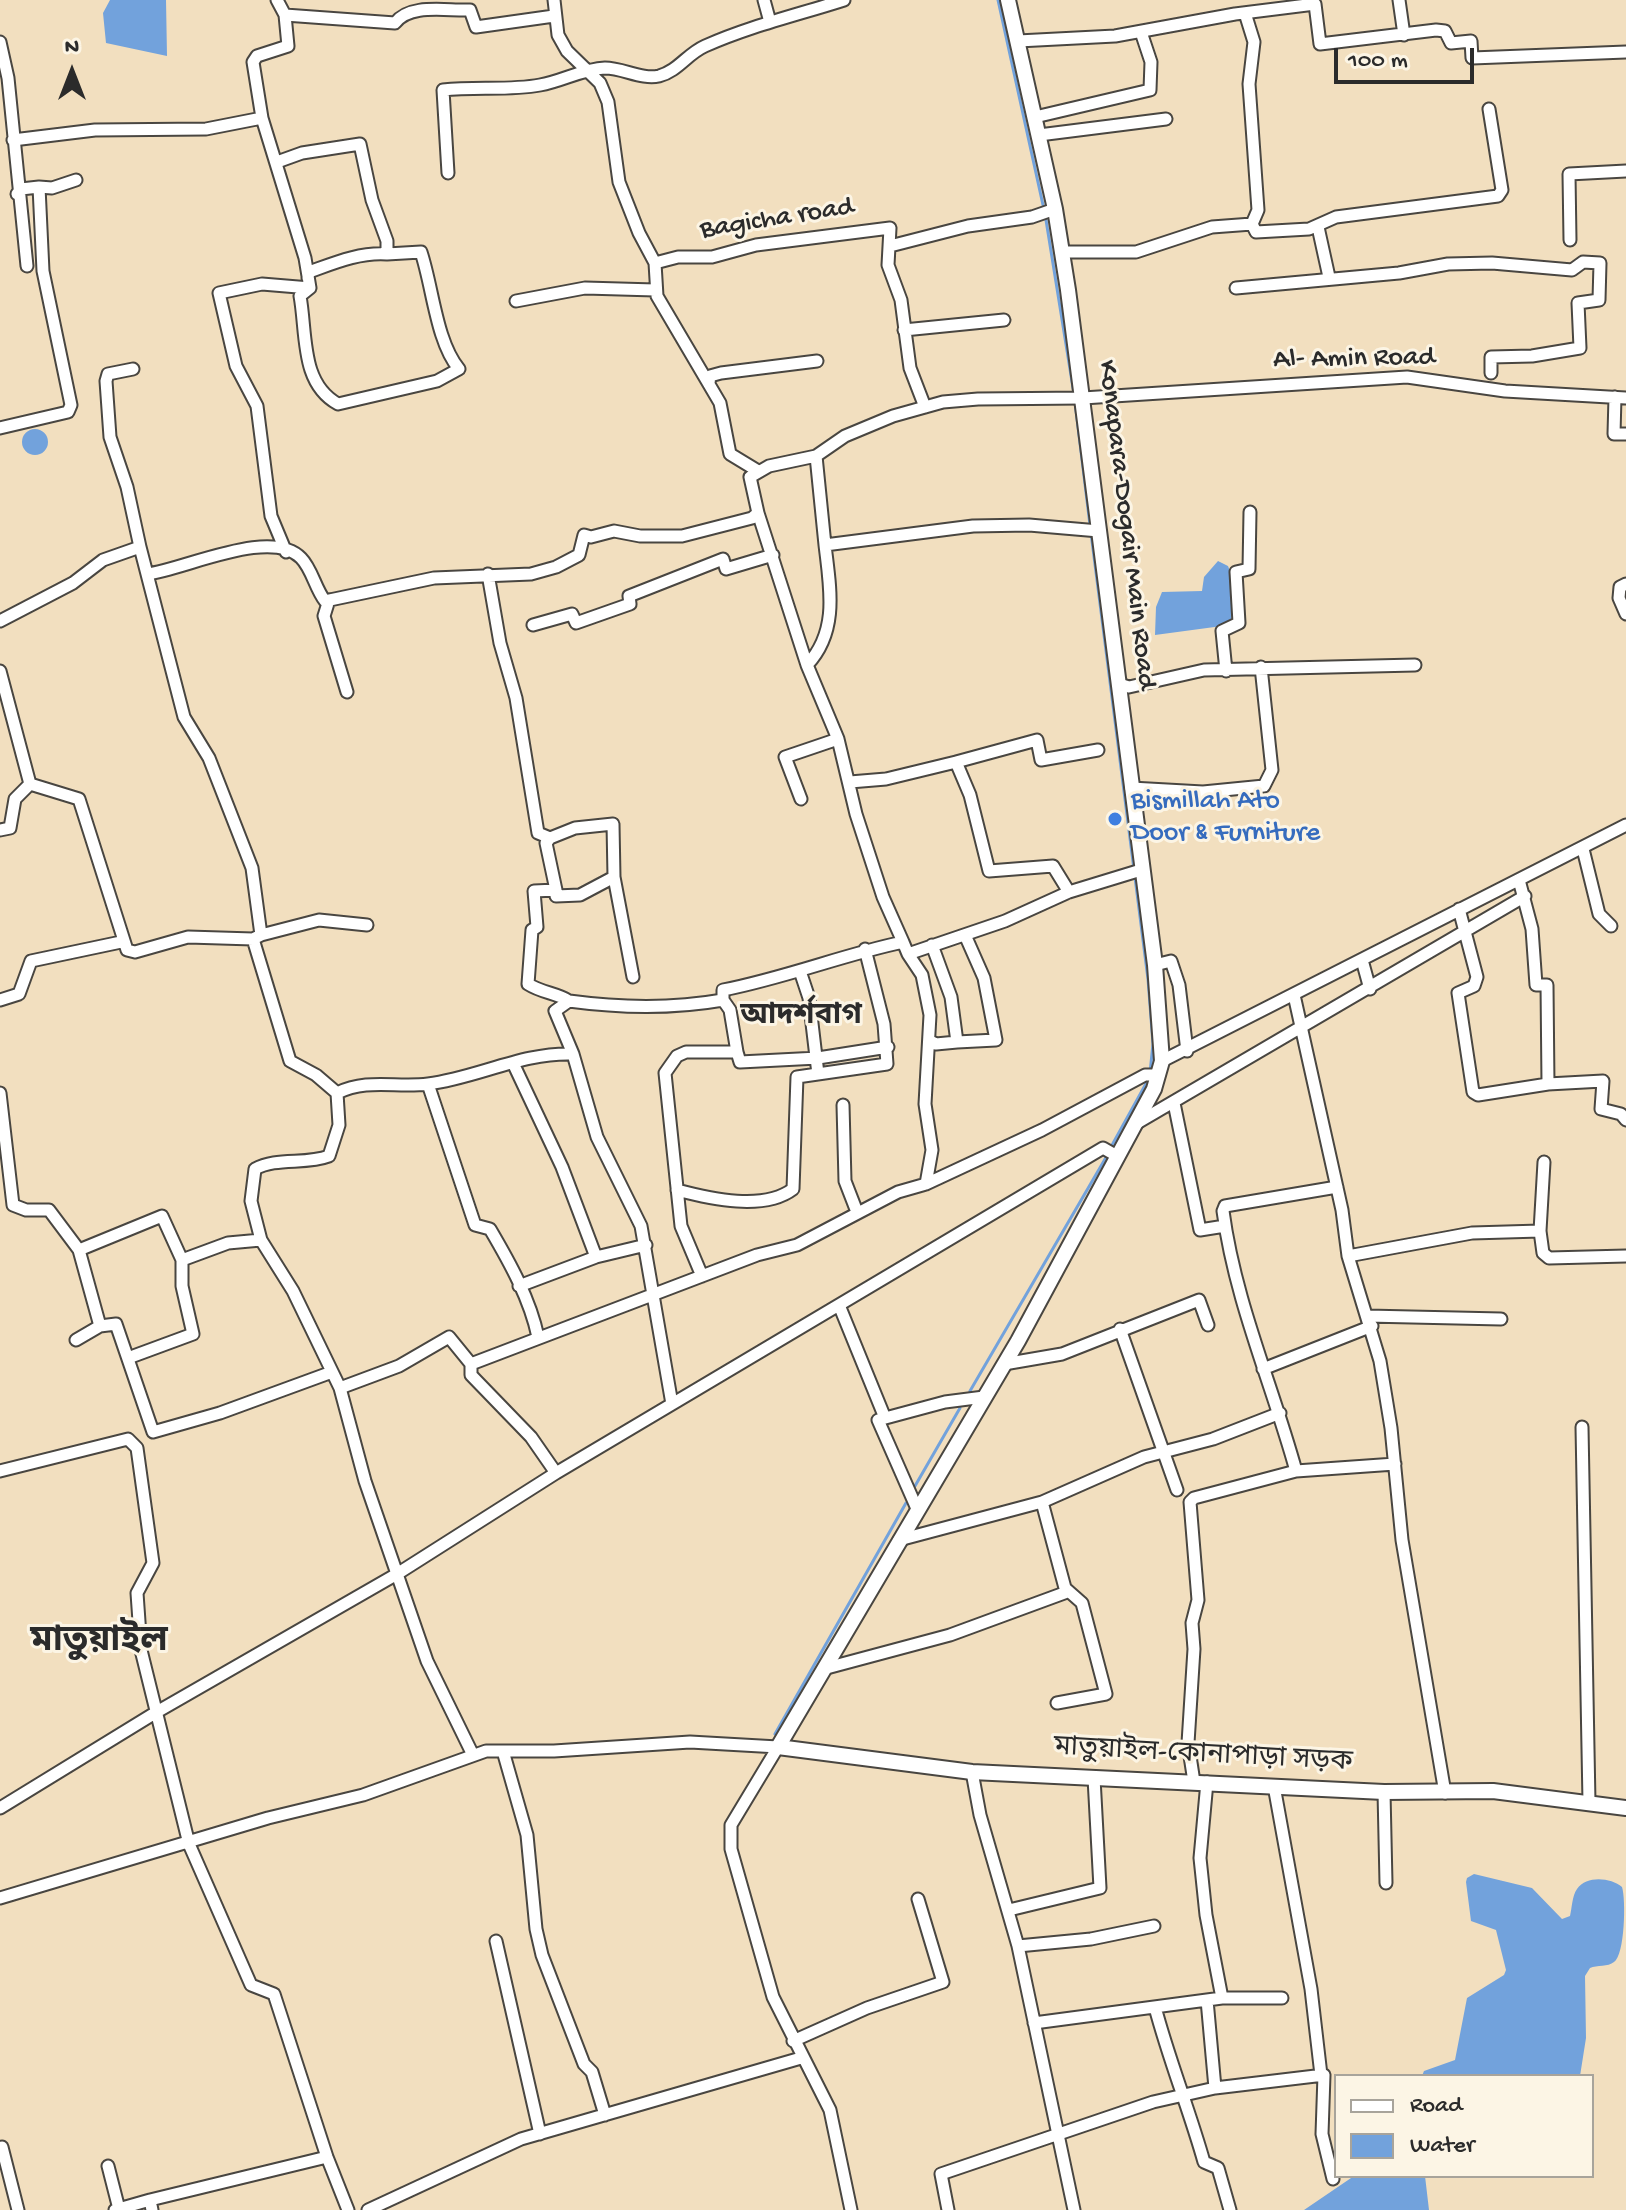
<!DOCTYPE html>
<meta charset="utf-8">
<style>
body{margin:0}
#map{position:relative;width:1626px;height:2210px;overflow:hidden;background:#f2dfbf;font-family:"Gochi Hand",sans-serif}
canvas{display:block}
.legend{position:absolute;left:1334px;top:2074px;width:260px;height:104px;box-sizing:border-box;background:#fcf5e5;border:2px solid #a8a49b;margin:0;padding:10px 14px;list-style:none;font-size:24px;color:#2b2b2b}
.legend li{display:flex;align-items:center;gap:16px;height:40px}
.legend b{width:40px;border:2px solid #a8a49b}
.north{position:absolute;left:32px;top:32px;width:80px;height:80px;-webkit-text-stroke:6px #fcf5e5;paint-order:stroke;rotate:0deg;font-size:22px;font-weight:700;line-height:32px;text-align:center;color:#2b2b2b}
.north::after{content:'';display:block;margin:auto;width:28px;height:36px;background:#2b2b2b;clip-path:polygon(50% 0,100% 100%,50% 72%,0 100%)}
.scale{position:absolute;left:1334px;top:48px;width:140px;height:36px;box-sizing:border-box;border:4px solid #2b2b2b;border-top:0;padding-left:10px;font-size:24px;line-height:28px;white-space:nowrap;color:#2b2b2b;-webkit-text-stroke:6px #fcf5e5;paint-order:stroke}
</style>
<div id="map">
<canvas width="1626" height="2210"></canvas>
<ul class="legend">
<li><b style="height:10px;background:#fff"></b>Road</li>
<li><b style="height:22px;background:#72a2dc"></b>Water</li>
</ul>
<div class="north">N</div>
<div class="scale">100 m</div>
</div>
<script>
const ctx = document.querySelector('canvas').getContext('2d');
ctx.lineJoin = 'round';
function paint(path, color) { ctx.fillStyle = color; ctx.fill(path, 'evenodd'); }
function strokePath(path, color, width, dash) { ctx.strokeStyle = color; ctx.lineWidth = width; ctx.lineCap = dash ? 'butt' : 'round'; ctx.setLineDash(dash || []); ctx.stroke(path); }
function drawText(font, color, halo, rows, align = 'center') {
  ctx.font = font + ' "Gochi Hand","Noto Sans Bengali",sans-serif'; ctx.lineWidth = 6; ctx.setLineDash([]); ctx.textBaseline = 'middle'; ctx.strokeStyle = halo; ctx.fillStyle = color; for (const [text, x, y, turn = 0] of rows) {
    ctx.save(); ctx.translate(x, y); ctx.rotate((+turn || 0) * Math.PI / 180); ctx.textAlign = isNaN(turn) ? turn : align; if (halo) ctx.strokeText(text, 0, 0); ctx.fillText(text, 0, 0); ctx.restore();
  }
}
const water = new Path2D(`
 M110,0H166L167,56L106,43L103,13Z
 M22 442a13 13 0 1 1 26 0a13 13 0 1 1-26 0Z
 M1218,561L1228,566L1233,579L1231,622L1222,626L1155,635L1156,607L1162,592L1202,591L1204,577Z
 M1474,1874L1532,1888L1562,1919L1570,1916C1572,1908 1572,1896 1577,1889C1587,1875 1611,1878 1622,1887C1626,1899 1625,1955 1614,1962C1608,1967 1597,1965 1590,1968L1585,1976L1586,2038L1580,2076H1422L1424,2071L1455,2060L1467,1998L1504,1975L1506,1970L1496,1930L1471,1921L1466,1882L1467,1878Z
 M1354,2176H1425L1429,2210H1304Z`);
const stream = new Path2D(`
 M998,0L1043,205
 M1046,220L1074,394
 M1075,402L1090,525
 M1091,533L1148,979L1153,1044L1150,1073
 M1111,1147L1148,1080
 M970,1391L1108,1154
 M915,1486L960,1408
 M775,1734L906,1503`);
const minor = new Path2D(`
 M277,0L285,15L288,46L257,56L253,62L262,118L305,258L310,288L262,284L219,293L236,366L257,406L271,516L286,552
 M554,0L558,35L567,51L600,83L608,102L619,182L639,233L655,263L657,296L720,403L730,454L758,471
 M764,0L770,22
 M1399,0L1404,35
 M1245,13L1254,42L1249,84L1258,210L1252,224
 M285,15L395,23C410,3 446,11 470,10L476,27L554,16
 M1018,41L1115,36L1235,14L1315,4L1320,44L1436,30L1445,31L1451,43L1471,41L1472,58L1626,52
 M0,42L8,78L27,266
 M1035,117L1150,90L1151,62L1141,32
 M1039,135L1166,119
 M13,140L95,130L206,129L262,118
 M277,162L302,153L360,144L372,200L387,241V254C360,252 334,263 309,272L308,278
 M448,173L443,90C476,86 508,91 540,85C563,81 582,69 605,68C623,68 642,80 659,76C678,71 687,54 705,46C750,26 797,15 844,0
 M39,187L52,188L76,180
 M1318,227L1329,277
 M1570,240L1569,174L1626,171
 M890,246L968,226L1032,217L1055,209
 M1063,252H1136L1212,227L1252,224L1256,232L1309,229L1336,217L1498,196L1502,190L1489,109
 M655,263L678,257H712L756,245L890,228L888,265L901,300L910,368L925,407
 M310,288L300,296C307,334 300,383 338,404L437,381L459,369C436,341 433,288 421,252L387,254
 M1236,288L1399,273L1448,264L1492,263L1572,270L1583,262L1600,263L1599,300L1578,303L1580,348L1532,356L1491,357V373
 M516,301L585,288L655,290
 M904,330L1004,320
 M133,369L108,374L106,381L110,437L127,487L140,547
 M709,383L710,376L721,373L817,361
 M1615,397L1614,434H1626
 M0,428L68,412L71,405L43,271L39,187L21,189L17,194
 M816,456L825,545L973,526L1029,525L1099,531
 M758,513L807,665L838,739L856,814L883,897L903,942
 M147,574L184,717L209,758L252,868L261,935L253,939
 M488,574L500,643L516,698L538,833L550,838L546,843L556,890L534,891L537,927L532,930L528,984C542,993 557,993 569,1001
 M1626,584L1620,587L1619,598L1626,614
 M329,600L324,616L347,692
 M0,621L73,583L103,560L140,547L147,574C186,569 271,527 301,558C312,569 315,588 325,601L434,578L531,574L556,567L579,555L584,535L591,537L614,531L640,536H682L752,518L758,513L750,477L769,466L816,456L845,436L893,416L943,402L978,399L1083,398L1407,377L1505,391L1626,398
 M533,625L572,614L576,623L630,604L629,596L723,559L726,569L773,555
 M807,665C839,631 830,588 825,545
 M0,671L30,784L79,799L127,950L135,952L188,937L253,939L290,1061L316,1075L337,1093
 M1226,671L1222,631L1239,623L1236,572L1249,569L1250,512
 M1119,684L1129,687L1204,670L1415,665
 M956,762L1037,740L1041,760L1098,750
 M850,782L886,779L956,762L970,795L989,871L1053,866L1069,892
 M1131,788L1203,792L1264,786L1272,770L1261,667
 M801,799L785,757L838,739
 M0,830L10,828L15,799L30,784
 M550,838L575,828L613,824L614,877L633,977
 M1583,849L1599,914L1611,926
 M1519,880L1532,929L1536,985H1547L1548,1084
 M556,890V896L580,895L614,877
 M1459,909L1477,977L1474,986L1458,993L1473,1092L1478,1095L1548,1084L1603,1081L1601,1109L1621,1114L1626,1120
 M261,935L319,920L367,925
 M908,954L922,975L930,1015L925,1104L932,1150L926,1184
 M1362,960L1370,989
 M1155,965L1171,961L1179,985L1187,1051
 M800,971L809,998L818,1074
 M1294,995L1342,1210L1348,1256L1380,1361L1391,1428L1402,1540L1445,1793
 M0,1000L19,994L31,961L121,942
 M723,1000L730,1010L737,1052
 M930,1041L936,1044L957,1042L951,997L932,945
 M957,1042L996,1040L984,978L965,935
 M573,1054L597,1137L641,1226L672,1404
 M1162,1061L1626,825
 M513,1063L562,1167L596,1257
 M428,1084L475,1225L490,1229C510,1263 530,1299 538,1337
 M0,1093L13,1205L26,1210H49L79,1250L100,1326
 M1174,1103L1200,1230L1225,1226
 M843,1105L845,1181L857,1212
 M1137,1123L1525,896
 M1544,1162L1540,1231L1543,1253L1549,1258L1626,1256
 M677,1190C711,1199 764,1211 793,1189L797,1077L887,1064L884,1024L865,949
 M79,1250L162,1216L182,1260L228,1243L261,1240
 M1348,1256L1472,1233L1540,1231
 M702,1276L681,1226L665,1073L677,1056L686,1052H737L740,1062L818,1058L888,1047
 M519,1286L596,1257L646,1245
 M839,1305L885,1418
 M1367,1316L1501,1319
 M1120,1329L1177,1490
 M76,1340L100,1326L116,1324L153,1432L220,1413L332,1372
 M128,1358L193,1334L182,1286V1260
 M471,1364V1375L531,1437L556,1473
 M1004,1364L1062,1354L1199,1300L1208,1325
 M1263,1369L1372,1326
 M340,1388L399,1366L449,1337L471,1364L757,1255L797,1245L898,1192L926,1184L1042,1130L1145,1075H1159
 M1582,1427L1589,1802
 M0,1471L128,1439L137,1448L153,1563L137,1593L141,1650L189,1844L251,1985L274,1994L327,2157L348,2210
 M1296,1471C1272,1384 1235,1301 1223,1211L1225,1206L1337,1187
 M1042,1502L1065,1588L1082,1603L1106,1694L1057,1703
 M918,1511L878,1420L945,1402L984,1397
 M899,1540L1042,1502L1144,1457L1213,1439L1280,1413
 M823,1669L950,1635L1067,1592
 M503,1751L527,1835L536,1929L542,1955L584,2064L592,2072L605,2115
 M472,1753L427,1661L365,1481L340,1388L293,1291L261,1240L251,1201L255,1169C276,1157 306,1165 329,1156L339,1125L337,1093C368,1078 395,1088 428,1084C477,1078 523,1052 573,1054L555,1011L569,1001C621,1008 672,1009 723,1000V990C785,978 842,955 903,942L908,954L1005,921L1069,892L1141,870
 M972,1772L980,1815L1018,1946L1074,2210
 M1194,1782L1188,1743L1194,1649L1192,1623L1198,1600L1190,1502L1194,1498L1296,1471L1395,1464
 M1207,1782L1200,1858L1206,1915L1222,1998
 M1274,1786L1311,1989L1321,2075
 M1384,1792L1386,1883
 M0,1808L155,1713L397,1574L556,1473L1103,1148L1117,1156
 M0,1898L268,1818L363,1795L486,1751H554L690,1742L778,1747L731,1825V1849L773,1997L830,2110L851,2210
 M1009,1910L1100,1888L1094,1778
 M496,1941L540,2134
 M1018,1946L1091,1939L1154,1926
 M1207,2000L1215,2088
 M1155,2007C1169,2060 1189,2109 1204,2162L1218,2168L1230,2210
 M1034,2023L1222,1998H1282
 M793,2041L867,2008L943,1982L918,1899
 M2,2147L18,2210
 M108,2166L119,2209
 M150,2200L327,2157
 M115,2210L150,2200L152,2210
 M368,2210L521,2139L801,2058
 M948,2210L941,2174L1153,2102L1215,2088L1324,2075L1322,2134L1333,2179`);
const major = new Path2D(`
 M1008,0L1055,209L1068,290L1155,965L1162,1061L1154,1089L1018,1341L778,1747L972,1772L1384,1792L1493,1791L1626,1808`);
const markers = [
 [1115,819,8,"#3f7fe0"]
];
const streetNames = [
 ["Bagicha road",777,220,-9],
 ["Al- Amin Road",1354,360,-1],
 ["Konapara-Dogair Main Road",1125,525,83],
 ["মাতুয়াইল-কোনাপাড়া সড়ক",1203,1757,3]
];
const shopNames = [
 ["Bismillah Ato",1131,803],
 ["Door & Furniture",1131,835]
];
const neighbourhoodNames = [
 ["আদর্শবাগ",801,1018]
];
const districtNames = [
 ["মাতুয়াইল",99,1644]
];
paint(water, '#72a2dc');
strokePath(stream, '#72a2dc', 3);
strokePath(minor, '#494641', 15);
strokePath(major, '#494641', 18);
strokePath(minor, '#fff', 11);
strokePath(major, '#fff', 14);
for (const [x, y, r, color] of markers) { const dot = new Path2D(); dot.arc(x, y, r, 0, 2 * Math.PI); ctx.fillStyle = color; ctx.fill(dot); strokePath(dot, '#fcf5e5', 3); }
drawText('28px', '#2b2b2b', '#fcf5e5', streetNames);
drawText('28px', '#366cbe', '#fcf5e5', shopNames, 'left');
drawText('bold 30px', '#2b2b2b', '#fcf5e5', neighbourhoodNames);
drawText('bold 36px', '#2b2b2b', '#fcf5e5', districtNames);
</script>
